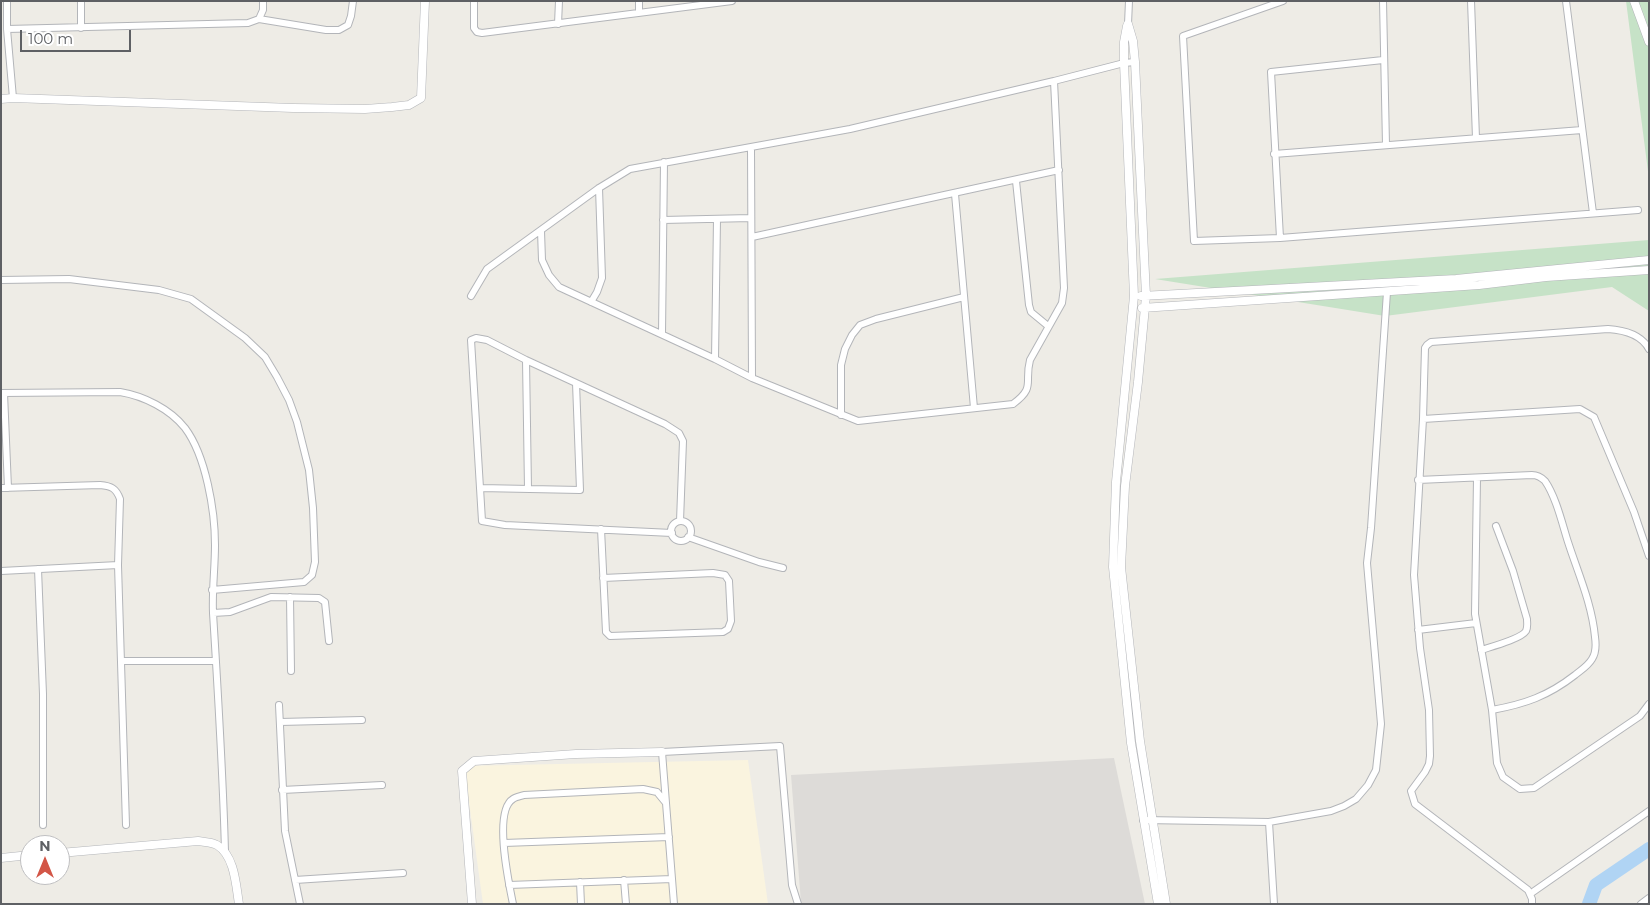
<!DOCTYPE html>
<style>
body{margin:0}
#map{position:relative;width:1650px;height:905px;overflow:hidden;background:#eeece6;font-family:Montserrat,sans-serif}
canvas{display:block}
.frame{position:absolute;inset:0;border:2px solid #5e6064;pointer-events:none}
.north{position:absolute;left:20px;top:835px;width:50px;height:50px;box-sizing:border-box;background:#fff;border:1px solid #bfbfc1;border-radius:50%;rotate:0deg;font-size:14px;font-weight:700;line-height:20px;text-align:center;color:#5e6064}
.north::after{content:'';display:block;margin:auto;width:18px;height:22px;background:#d35647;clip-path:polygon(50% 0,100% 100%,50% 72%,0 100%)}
.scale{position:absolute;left:20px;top:30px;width:111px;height:22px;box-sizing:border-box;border:2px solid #5e6064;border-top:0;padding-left:6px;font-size:15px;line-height:18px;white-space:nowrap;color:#5e6064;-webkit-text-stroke:4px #fff;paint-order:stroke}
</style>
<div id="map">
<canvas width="1650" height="905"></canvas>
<div class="frame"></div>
<div class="north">N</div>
<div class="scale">100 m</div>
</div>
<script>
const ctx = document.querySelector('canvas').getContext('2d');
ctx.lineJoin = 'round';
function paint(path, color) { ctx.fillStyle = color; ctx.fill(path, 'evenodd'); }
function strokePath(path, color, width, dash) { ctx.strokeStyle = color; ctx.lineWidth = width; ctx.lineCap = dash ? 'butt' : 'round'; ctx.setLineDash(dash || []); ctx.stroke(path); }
const commercial = new Path2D(`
 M748,760L768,904H483L464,766Z`);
const industrial = new Path2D(`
 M1114,758L1145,904L801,903L791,775Z`);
const green = new Path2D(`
 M1626,1H1649V179Z
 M1649,240V311L1612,287L1385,316L1155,279Z`);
const river = new Path2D(`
 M1589,904L1596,885L1649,849`);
const minor = new Path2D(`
 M7,1V29L13,98
 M474,1V28L477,32L482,33L732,1
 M1283,1L1183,36L1194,241L1280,238L1638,210
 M1383,1L1386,145
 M1471,1L1476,138
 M1566,1L1593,213
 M639,13V1
 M259,19L326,30H339L348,25L351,16L353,1
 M558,24L559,1
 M1128,24L1129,1
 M81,28V1
 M7,29L248,23L259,19L263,10V1
 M1054,81L1124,63L1135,62
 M1274,154L1582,130
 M1016,181L1029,305L1031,312L1048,326
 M955,194L974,408
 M663,220L751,218
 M541,231L542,260L549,275L559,287L715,359L752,378L751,147
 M752,237L1059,170
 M1280,238L1271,72L1383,60
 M1,280L69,279L159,290L191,299L245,338L265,357L277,377L289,400L297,422L309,470L313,508L315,562L312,575L304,582L212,590
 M471,296L487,269L599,188L630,169L850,129L1054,81L1064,288L1062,303L1030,360C1024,383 1036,387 1013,404L858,421L752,378
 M591,302L597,292L602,278L599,188
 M662,334L664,162
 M476,338L487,340L526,360L576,383L580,490L480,488L471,340Z
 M715,359L717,219
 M526,360L528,489
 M576,383L665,424L679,433L683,441L680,521
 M1,393L120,392C144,396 170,409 185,428C206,456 215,511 215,545C215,568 212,590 213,613C218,693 223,772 225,852
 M4,393L8,488
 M841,415V365L845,349L852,335L860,325L876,319L964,297
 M1423,419L1580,409L1594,417L1634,512L1649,556
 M1477,478L1475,614L1492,710L1497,763L1503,777L1520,789L1534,788L1640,716L1649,704
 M1418,480L1532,475C1537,475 1541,477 1545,481C1556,497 1562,523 1568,542C1578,573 1592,604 1595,637C1596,644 1596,653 1592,659C1588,666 1581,670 1575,675C1548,696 1525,704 1492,710
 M1,488L100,485C111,486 116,488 120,499L118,565L126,825
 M480,488L482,521L505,525L672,533
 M671 531a10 10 0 1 1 20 0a10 10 0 1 1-20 0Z
 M601,529L606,632L610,636L723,632L728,629L731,621L729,581L725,575L713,573L603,578
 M688,537L759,562L783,568
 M38,569L43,694V825
 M1,571L118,565
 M290,597L291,671
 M213,613L230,612L271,597L319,598L325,602L329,641
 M1418,630L1476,623
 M1481,650C1490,647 1521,639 1526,631C1528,627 1527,623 1527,619L1513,571L1496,526
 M122,661H216
 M279,705L285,831L300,904
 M280,722L362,720
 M282,790L382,785
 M666,803L662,752L780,746L792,885L798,904
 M1143,820L1269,822L1331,811L1344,806L1356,799L1368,785L1376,770L1381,724L1367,563L1371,528L1387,292
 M1269,822L1274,904
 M504,843L669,837
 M295,880L403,873
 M624,880L626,904
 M580,882L581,904
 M509,885L672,879
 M1530,894L1649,811
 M513,904C509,884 493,811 513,799C515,797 521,796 524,795L643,789L657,792L666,803L674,904
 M1532,904V899L1528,890L1415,804L1411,791L1425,772L1429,764L1430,756L1429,710L1420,648L1414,575L1423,419L1425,348L1427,345L1431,342L1608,329C1623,330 1641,334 1649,349
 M1641,904L1649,898`);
const tertiary = new Path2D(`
 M1634,1L1649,42
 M1128,24L1133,41L1135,62L1146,296L1138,382L1125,486L1121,567L1140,741L1166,904
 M1127,26L1124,42V63L1134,296L1116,482L1113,567L1131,743L1158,904
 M1,99L13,98L293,108L365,109L392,107L409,105L421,98L425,1
 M1141,296L1456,279L1649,260
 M1142,308L1479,285L1546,277L1649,270
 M60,853L198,841C204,842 212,842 217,845C235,856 236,886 239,904
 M1,858L30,855
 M472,904L462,771L474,761L576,754L662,752`);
paint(commercial, '#faf4df');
paint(industrial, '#dddbd8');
paint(green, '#c6e2c7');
strokePath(river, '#b0d4f4', 14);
strokePath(minor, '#b3b5b9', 8);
strokePath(tertiary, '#b3b5b9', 9);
strokePath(minor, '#fff', 6);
strokePath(tertiary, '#fff', 8);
</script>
